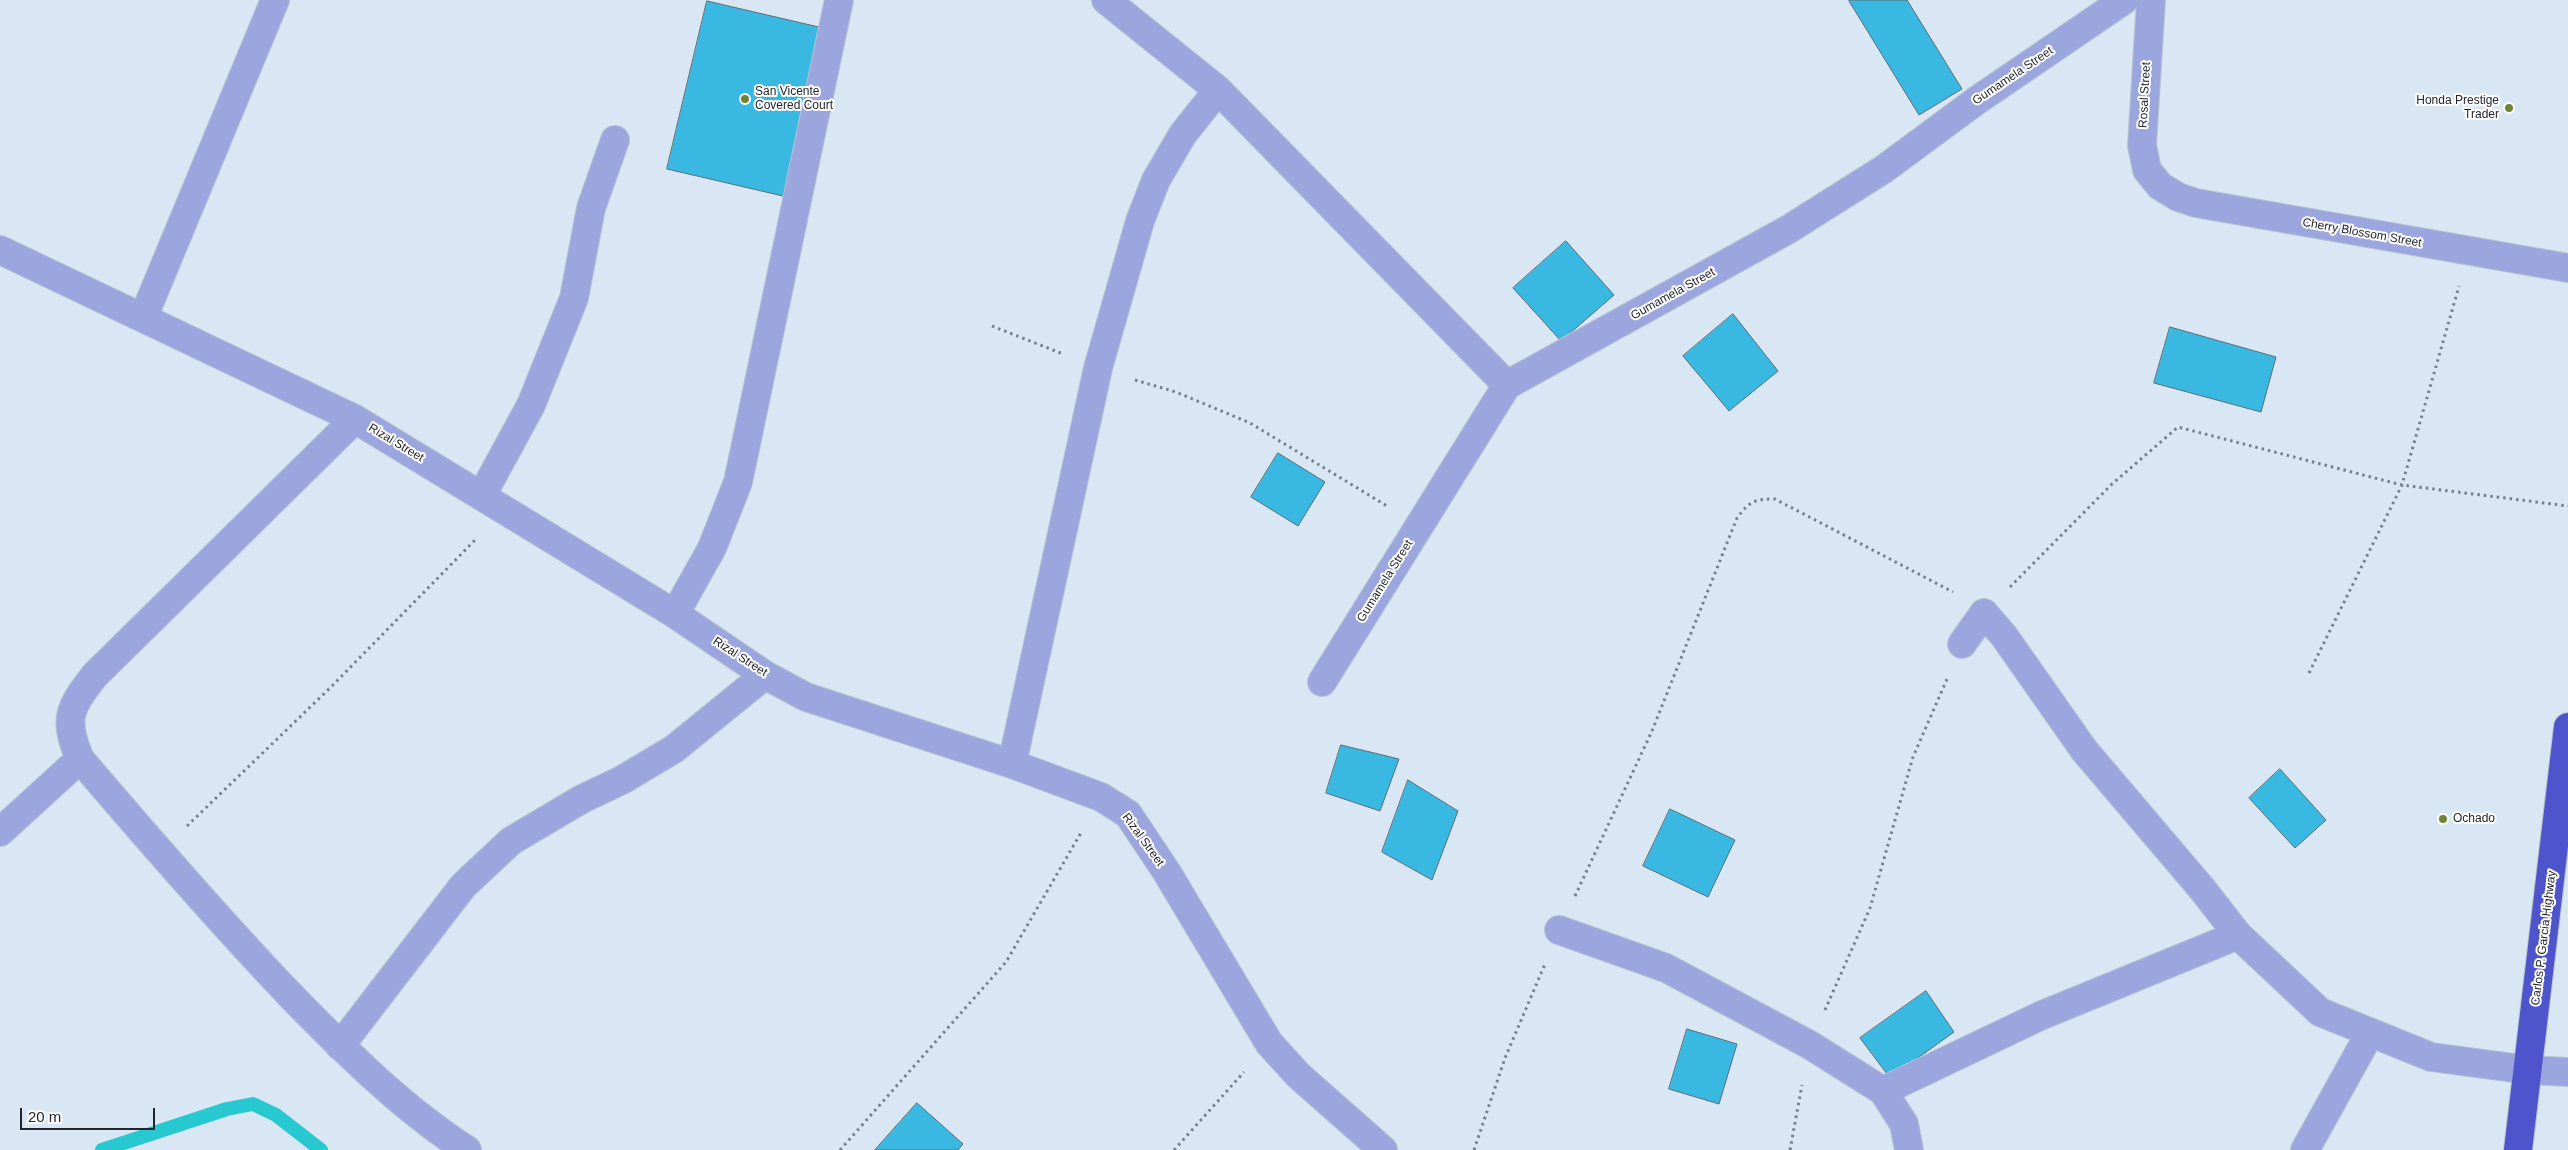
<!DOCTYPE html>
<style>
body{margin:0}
#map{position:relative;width:2568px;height:1150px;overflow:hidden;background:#d9e6f4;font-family:Arial,sans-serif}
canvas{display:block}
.scale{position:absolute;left:20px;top:1108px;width:135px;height:22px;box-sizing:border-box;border:2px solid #22262c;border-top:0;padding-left:6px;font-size:15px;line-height:18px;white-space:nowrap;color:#22262c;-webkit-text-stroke:4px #fff;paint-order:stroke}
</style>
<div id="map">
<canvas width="2568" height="1150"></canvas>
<div class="scale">20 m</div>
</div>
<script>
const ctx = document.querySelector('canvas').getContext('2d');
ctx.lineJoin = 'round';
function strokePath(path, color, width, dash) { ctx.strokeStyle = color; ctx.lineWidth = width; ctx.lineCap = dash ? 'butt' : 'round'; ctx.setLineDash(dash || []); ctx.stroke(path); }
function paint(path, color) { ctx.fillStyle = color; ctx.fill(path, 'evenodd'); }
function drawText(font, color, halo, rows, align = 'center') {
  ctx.font = font + ' Arial,sans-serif'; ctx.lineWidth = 4; ctx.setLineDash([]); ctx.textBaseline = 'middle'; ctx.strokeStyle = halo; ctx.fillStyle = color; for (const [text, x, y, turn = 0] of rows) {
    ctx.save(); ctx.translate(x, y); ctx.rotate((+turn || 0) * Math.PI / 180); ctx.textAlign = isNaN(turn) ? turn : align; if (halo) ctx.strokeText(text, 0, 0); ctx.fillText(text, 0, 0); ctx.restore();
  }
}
const stream = new Path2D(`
 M102,1150L227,1109L253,1104L276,1115L321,1150`);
const building = new Path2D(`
 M1851,0H1907L1962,89L1919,115L1849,1Z
 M707,1L823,28L783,196L667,169Z
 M1566,241L1614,295L1561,341L1513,288Z
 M1733,314L1778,371L1729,411L1683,356Z
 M2170,327L2276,357L2261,412L2154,383Z
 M1278,453L1325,482L1298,526L1251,497Z
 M1341,745L1399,759L1380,811L1326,793Z
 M2280,769L2326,820L2295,848L2249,798Z
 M1408,780L1458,811L1432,880L1382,852Z
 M1670,809L1735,840L1708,897L1643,866Z
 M1926,991L1954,1032L1890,1078L1860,1038Z
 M1687,1029L1737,1044L1719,1104L1669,1089Z
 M917,1103L963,1144L958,1150H875Z`);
const path = new Path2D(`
 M992,326L1063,354
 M1135,380L1176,392L1250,423L1387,506
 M2010,587L2111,485L2178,427L2402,485L2568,506
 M2309,673L2402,485L2459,286
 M187,826L331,687L477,538
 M1575,896L1652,731L1737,518C1750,501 1754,499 1775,499L1953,592
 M1825,1010L1870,908L1913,757L1947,679
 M840,1150L1006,962L1082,831
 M1174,1150L1244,1072
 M1474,1150L1505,1058L1545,964
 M1790,1150L1802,1085`);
const minor = new Path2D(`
 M1106,0L1218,90L1507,385
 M2151,0L2142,145L2147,170L2160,186L2178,197L2196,203L2568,268
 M0,250L355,419L675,614L765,675L806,697L1012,764L1101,797L1128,814L1166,871L1269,1043L1298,1075L1383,1150
 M143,318L275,0
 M355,419L95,675C69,708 63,719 80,759C150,841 220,922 294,999C347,1053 403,1109 467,1150
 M482,495L531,405L574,298L591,208L615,140
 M675,614L712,548L738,482L839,0
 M1962,644L1984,613L2004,636L2084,750L2203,890L2238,935L2320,1012L2431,1057L2529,1070L2568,1072
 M1322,682L1507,385L1789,229L1884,169L1976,101L2124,0
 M1012,764L1098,368L1140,221L1156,180L1183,134L1218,90
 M0,832L80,759
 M1559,930L1666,968L1810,1045L1883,1091L1904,1124L1909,1150
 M340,1046L463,886L511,841L582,799L622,780L674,749L765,675
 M1883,1091L2040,1016L2238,935
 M2305,1150L2370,1033`);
const highway = new Path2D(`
 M2518,1150L2568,727`);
const markers = [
 [745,99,5,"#6d8335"],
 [2509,108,5,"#6d8335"],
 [2443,819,5,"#6d8335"]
];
const streetNames = [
 ["Gumamela Street",2013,76,-34],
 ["Rosal Street",2145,95,-87],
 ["Cherry Blossom Street",2362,233,10],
 ["Gumamela Street",1673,294,-29],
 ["Rizal Street",396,443,31],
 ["Gumamela Street",1385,581,-58],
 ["Rizal Street",740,657,33],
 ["Rizal Street",1143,840,54],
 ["Carlos P. Garcia Highway",2544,938,-83]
];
const poiNames = [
 ["San Vicente",755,92],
 ["Covered Court",755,106],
 ["Honda Prestige",2499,101,"right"],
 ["Trader",2499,115,"right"],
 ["Ochado",2453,819]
];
strokePath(stream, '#27c8cf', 14);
paint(building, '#39b9e2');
strokePath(building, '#5c6d74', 1);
strokePath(minor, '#b8c3d0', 30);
strokePath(highway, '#b8c3d0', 30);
strokePath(path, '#777f88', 3, [2.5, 4]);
strokePath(minor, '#9ba6de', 28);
strokePath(highway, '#4e54cc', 28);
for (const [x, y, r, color] of markers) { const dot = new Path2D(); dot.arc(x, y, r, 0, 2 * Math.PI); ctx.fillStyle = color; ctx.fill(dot); strokePath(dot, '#fff', 2); }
drawText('12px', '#22262c', '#fff', streetNames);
drawText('12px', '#22262c', '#fff', poiNames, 'left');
</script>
